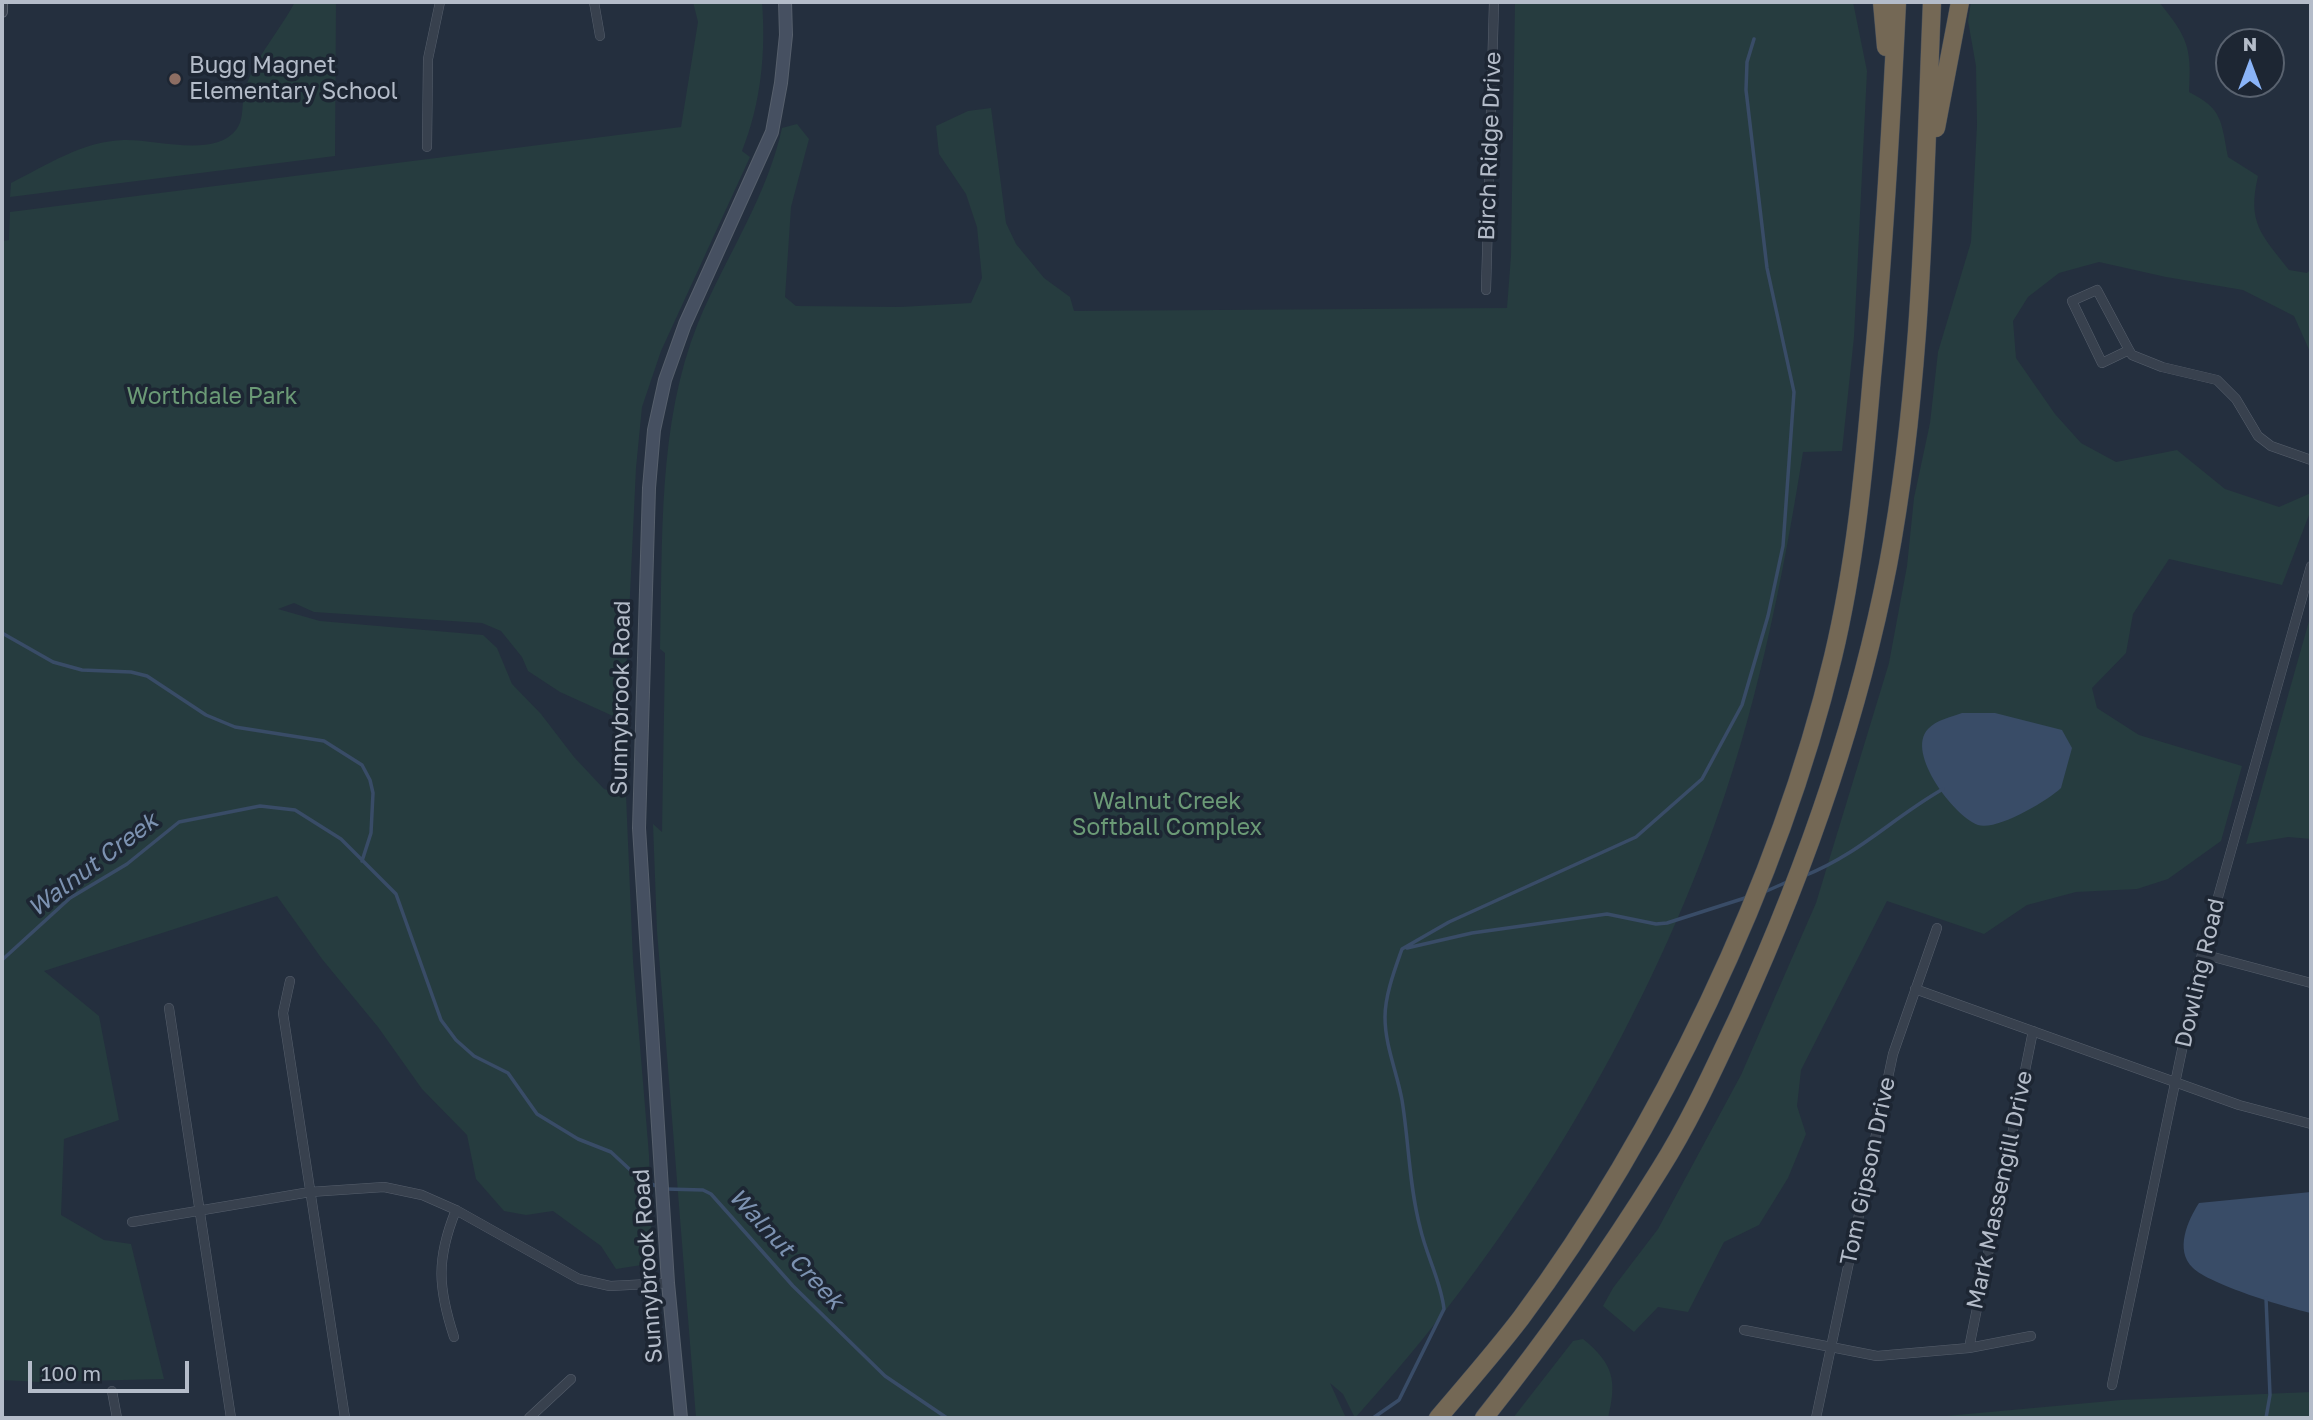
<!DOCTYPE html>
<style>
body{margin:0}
#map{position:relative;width:2313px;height:1420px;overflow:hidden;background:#242f3e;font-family:"Golos Text",sans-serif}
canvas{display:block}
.frame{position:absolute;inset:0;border:4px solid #b4bcc9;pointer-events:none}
.north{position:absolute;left:2215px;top:28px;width:70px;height:70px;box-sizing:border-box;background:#1d2633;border:2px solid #59626f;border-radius:50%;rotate:0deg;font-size:19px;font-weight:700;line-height:28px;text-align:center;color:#b4bcc9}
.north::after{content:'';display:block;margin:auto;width:24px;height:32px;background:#8ab4f8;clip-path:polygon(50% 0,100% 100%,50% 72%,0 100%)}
.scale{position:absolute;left:28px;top:1361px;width:161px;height:32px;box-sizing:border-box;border:4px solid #b4bcc9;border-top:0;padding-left:9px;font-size:21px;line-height:24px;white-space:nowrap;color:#b4bcc9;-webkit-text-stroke:5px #1d2633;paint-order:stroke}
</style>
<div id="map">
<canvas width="2313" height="1420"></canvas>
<div class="frame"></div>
<div class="north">N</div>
<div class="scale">100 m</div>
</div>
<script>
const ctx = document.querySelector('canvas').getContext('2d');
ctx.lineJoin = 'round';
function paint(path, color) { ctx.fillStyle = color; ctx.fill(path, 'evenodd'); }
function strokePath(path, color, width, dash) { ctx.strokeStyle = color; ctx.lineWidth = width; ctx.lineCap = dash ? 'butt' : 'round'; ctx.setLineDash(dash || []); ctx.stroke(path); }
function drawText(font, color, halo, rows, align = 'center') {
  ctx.font = font + ' "Golos Text",sans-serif'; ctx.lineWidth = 7; ctx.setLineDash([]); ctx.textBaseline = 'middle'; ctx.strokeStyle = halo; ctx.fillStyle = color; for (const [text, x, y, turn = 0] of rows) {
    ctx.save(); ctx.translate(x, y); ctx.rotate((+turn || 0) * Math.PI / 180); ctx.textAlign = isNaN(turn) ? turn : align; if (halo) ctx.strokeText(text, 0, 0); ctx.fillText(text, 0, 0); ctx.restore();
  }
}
const green = new Path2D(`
 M295,2H336L335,156L10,197L11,183C47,165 83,141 124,140C155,139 214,158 236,130C245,119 241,102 245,89C256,56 279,32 295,2Z
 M693,2H762C766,53 761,103 742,151L750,157L661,351L642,407L636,468L624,721L560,692L528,671L522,657L501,631L482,623L314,612L294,603L278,609L320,621L483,635L497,648L512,684L541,714L574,757L604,789L626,795L633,961L649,1155L652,1249L648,1264L616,1269L601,1246L553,1211L526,1215L504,1211L476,1179L467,1135L422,1089L378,1027L322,959L277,896L44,971L99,1016L119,1120L64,1139L61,1215L104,1240L131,1244L164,1379L41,1382L2,1380V241L9,240L10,212L681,127L698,22Z
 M1515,2H1853L1867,71L1854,337L1842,451L1803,452C1782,585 1755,717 1708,843C1628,1055 1507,1251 1355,1418L1343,1394L1330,1383L1346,1418H696L657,931L653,824L662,832L665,653L660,649C663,541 657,425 698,323C725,258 767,197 782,128L797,124L809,139L791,207L785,297L796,306L900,307L971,303L982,278L977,227L966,194L939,154L936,126L968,111L991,108L1006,223L1016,244L1044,278L1070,297L1074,311L1507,308L1511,256Z
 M1971,2H2159C2187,37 2192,46 2189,92C2223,109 2221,121 2228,157L2258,176C2247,223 2261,234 2289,270L2307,273L2311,269V354L2294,316L2243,290L2166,277L2099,262L2059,273L2028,297L2013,321L2016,358L2055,414L2081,443L2116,462L2177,450L2225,489L2279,507L2311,493L2309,515L2282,585L2169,559L2133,614L2126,653L2092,688L2097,708L2139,735L2242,766L2221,841L2168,879L2137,889L2076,892L2027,905L1984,934L1887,901L1801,1070L1797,1106L1806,1134L1788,1178L1759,1225L1724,1242L1688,1312L1658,1307L1634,1332L1603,1306L1613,1288L1658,1229L1741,1075L1816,903L1889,663L1907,566L1914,498L1930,423L1938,352L1971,242L1977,125L1976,66L1968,21Z
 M2311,614V839L2288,837L2246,844Z
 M1583,1339C1614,1364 1617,1381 1608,1418H1513L1573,1341Z
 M2311,1392V1418H1924L2121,1400Z`);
const water = new Path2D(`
 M1962,713H1995L2062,730L2072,748L2061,788C2047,801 1997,831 1978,825C1955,817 1905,753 1928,729C1936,720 1951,717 1962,713Z
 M2311,1192V1313C2287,1308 2209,1284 2193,1268C2174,1250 2188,1220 2199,1203Z`);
const stream = new Path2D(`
 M2,633L53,662L82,670L131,672L147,676L206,715L235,727L324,741L362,765L370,780L373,793L371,833L362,861
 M1804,876C1861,853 1892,818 1943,789
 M1762,893L1787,882
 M1407,948L1472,933L1607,914L1656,924L1667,923L1748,897
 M2,960L70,898L127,864L179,822L260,806L295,810L341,839L396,894L441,1020L456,1040L474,1056L508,1073L537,1114L578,1139L611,1152L641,1180L659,1187
 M666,1189L703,1190L711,1194L793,1286L885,1376L947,1418
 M1373,1418L1399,1400L1444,1309C1441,1281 1426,1255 1420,1227C1409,1185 1409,1143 1402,1100C1397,1072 1385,1046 1385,1017C1385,995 1395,969 1402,949L1449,922L1636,837L1702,779L1742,705L1768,616L1783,546L1794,392L1767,268L1746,90L1747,62L1754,39
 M2266,1418L2270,1395L2266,1298`);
const minor = new Path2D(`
 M594,2L600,36
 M427,147L428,59L440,2
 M1486,290L1494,2
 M2129,350L2102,363L2072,301L2097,290L2129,350L2132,355L2162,367L2217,380L2236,399L2258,436L2271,446L2311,460
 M2202,954L2311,983
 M290,981L283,1013L345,1418
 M1915,989L2239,1105L2311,1124
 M169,1008L231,1418
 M132,1222L310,1192L384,1187L422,1195L456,1210L579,1279L610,1286L668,1283
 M1744,1330L1877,1356L1969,1348L2031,1336
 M454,1337C438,1288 436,1259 456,1210
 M1969,1348L2033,1031
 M2112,1385L2202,954L2311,566
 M112,1391L117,1418
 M529,1418L571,1379
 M1816,1418L1893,1054L1937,928`);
const tertiary = new Path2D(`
 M2,12V2`);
const secondary = new Path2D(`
 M681,1418L668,1283L639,828L649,488L654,430L665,380L685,324L772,132L781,83L786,35L785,2`);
const motorway = new Path2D(`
 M1882,2L1886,47
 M1936,128L1960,2
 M1438,1418C1466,1385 1495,1352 1521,1318C1659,1132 1779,882 1833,657C1855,565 1864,470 1872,376C1884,252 1891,127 1897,2
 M1484,1418C1547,1339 1606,1256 1660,1169C1691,1120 1715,1066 1740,1013C1805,870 1858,719 1888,565C1923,380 1924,189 1932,2`);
const markers = [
 [175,79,7,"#8d6e63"]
];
const poiNames = [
 ["Bugg Magnet",189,66],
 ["Elementary School",189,92]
];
const streetNames = [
 ["Birch Ridge Drive",1490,146,-88],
 ["Sunnybrook Road",621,698,-89],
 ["Dowling Road",2200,973,-77],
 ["Tom Gipson Drive",1868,1171,-78],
 ["Mark Massengill Drive",2000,1190,-78],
 ["Sunnybrook Road",648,1266,-94]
];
const parkNames = [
 ["Worthdale Park",212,397],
 ["Walnut Creek",1167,802],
 ["Softball Complex",1167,828]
];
const waterNames = [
 ["Walnut Creek",93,865,-37],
 ["Walnut Creek",786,1249,47]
];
paint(green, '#263c3f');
paint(water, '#394c67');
strokePath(stream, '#394c67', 3.5);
strokePath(minor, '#565f6c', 10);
strokePath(tertiary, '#565f6c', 12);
strokePath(secondary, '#565f6c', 14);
strokePath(motorway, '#434c59', 19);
strokePath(minor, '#38414e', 9);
strokePath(tertiary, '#38414e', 10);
strokePath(secondary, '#465061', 12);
strokePath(motorway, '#746855', 18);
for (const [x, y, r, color] of markers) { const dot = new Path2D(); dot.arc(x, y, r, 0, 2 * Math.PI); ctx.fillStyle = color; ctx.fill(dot); strokePath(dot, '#1d2633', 2.5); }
drawText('23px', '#b4bcc9', '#1d2633', poiNames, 'left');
drawText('23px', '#b4bcc9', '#1d2633', streetNames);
drawText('23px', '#6b9a76', '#1d2633', parkNames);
drawText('italic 24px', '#7c92b1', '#1d2633', waterNames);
</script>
